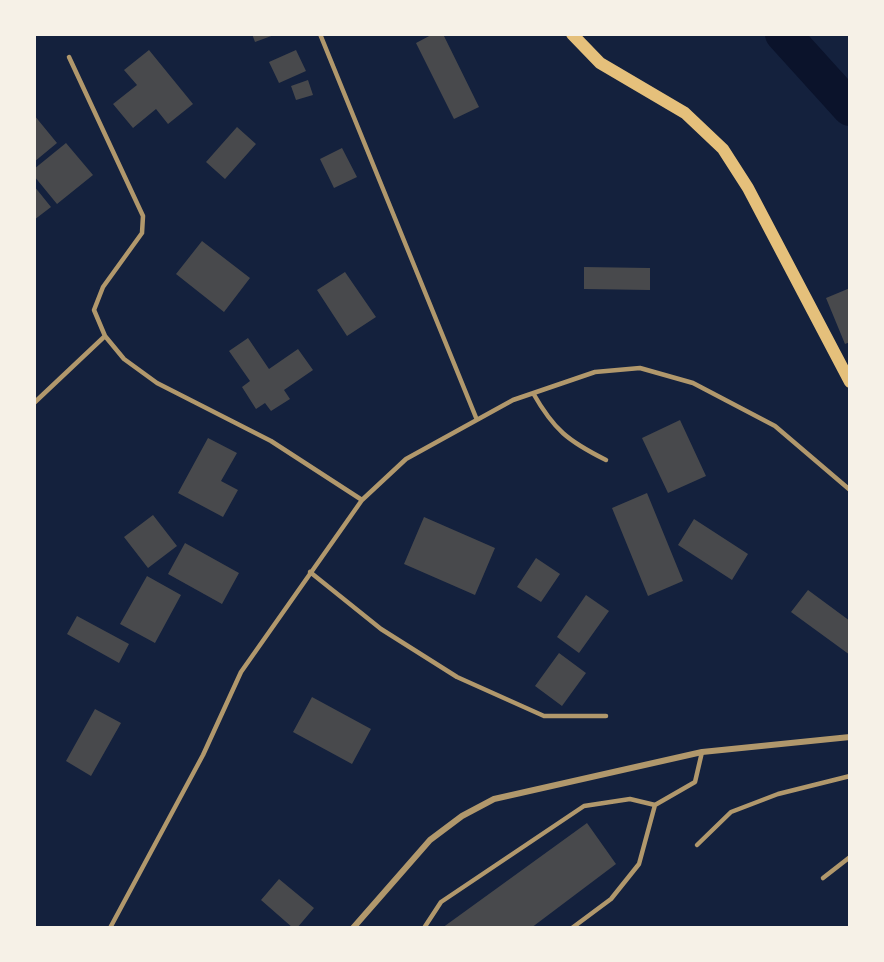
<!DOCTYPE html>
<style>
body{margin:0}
#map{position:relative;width:884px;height:962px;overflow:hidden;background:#14213d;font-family:"Archivo Narrow",sans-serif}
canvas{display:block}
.frame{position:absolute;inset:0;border:36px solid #f6f1e7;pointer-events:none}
</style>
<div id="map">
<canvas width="884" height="962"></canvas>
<div class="frame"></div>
</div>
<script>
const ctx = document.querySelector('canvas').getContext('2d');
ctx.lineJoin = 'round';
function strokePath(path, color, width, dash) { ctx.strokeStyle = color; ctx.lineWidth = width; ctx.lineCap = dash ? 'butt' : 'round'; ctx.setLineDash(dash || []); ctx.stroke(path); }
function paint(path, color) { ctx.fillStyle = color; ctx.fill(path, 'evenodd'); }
const river = new Path2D(`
 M783,34L850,108`);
const building = new Path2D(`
 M252,34H274V35L255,42Z
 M433,34H443L479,107L454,119L416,43Z
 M149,50L193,104L168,124L156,109L133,128L113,104L137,85L124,70Z
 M296,50L306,71L279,83L269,62Z
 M308,80L313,95L296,100L291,86Z
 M34,115L57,143L34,162Z
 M237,127L256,144L225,179L206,162Z
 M66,143L93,175L57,204L34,176V169Z
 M342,148L357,177L334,188L320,159Z
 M34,186L51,207L34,220Z
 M202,241L250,278L224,312L176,274Z
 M584,267L650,268V290L584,289Z
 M345,272L376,317L347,336L317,290Z
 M850,288V342L845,344L826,298Z
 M248,338L269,369L298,349L313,370L284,390L290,399L271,411L265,403L256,409L242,387L250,381L229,351Z
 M680,420L706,476L668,493L642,438Z
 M208,438L237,453L221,481L238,490L223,517L178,493Z
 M647,493L683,581L648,596L612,508Z
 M153,515L177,546L148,568L124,537Z
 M424,517L495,548L475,595L404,564Z
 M694,519L748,554L732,580L678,545Z
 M185,543L239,573L222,604L168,574Z
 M536,558L560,574L541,602L517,587Z
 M147,576L181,595L155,643L120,624Z
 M808,590L850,621V655L791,612Z
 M586,595L609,611L579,653L557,637Z
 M77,616L129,644L119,663L67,634Z
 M559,653L586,673L562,706L535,686Z
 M312,697L371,729L352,764L293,732Z
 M95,709L121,723L91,776L66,761Z
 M587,823L616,864L531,928H442Z
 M279,879L314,908L297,928H293L261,900Z`);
const service = new Path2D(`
 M320,34L477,420
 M69,57L143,216L142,233L103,287L94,310L105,336L124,359L157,383L271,441L362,500
 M533,393C554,430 568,441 606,460
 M34,403L105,336
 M310,572L381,629L457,677L544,716H606
 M697,845L731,812L778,794L850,776
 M823,878L850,857
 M110,928L203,755L241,672L362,500L406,459L513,400L595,372L640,368L693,383L775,426L850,490
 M424,928L441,902L584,806L630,799L655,805L695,782L702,752
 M572,928L611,899L639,864L655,805`);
const minor = new Path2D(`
 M353,928L430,840L462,816L494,799L702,752L850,737`);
const secondary = new Path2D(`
 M572,34L600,63L685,113L723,149L748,188L850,382`);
strokePath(river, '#0b132b', 36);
paint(building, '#48494c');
strokePath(service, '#b1986c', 4.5);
strokePath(minor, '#b1986c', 6);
strokePath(secondary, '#e5c07b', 12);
</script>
